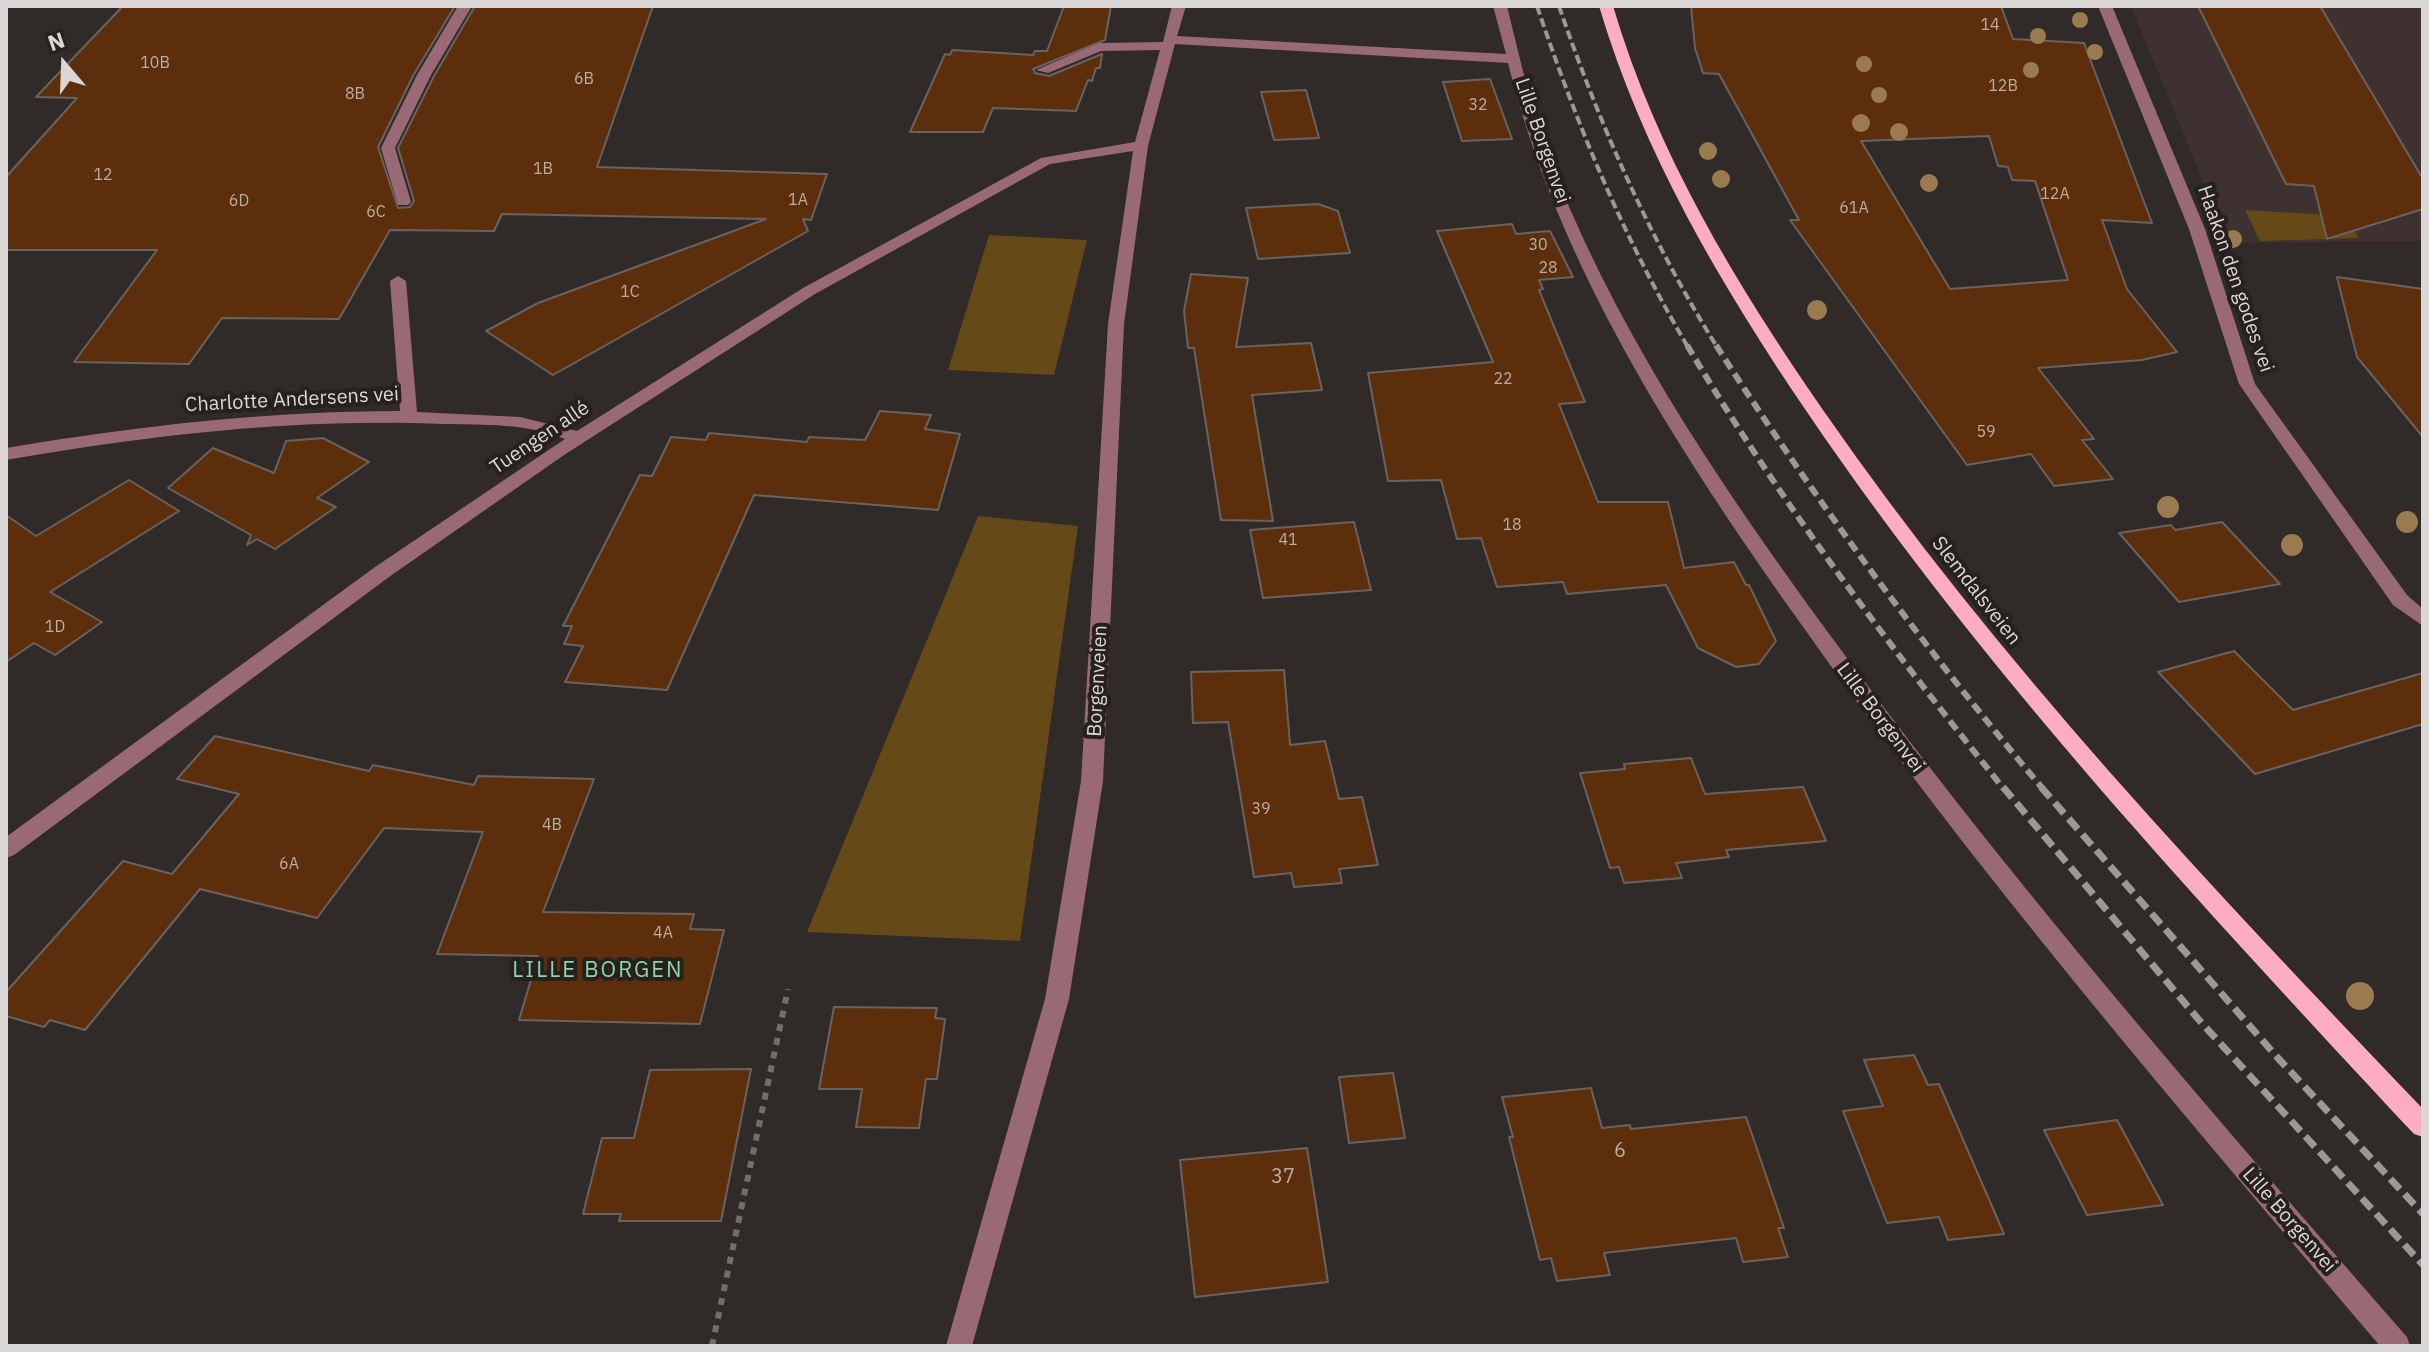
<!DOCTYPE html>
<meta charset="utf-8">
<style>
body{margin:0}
#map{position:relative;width:2429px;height:1352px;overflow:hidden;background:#302a29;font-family:"IBM Plex Sans",sans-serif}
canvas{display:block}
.frame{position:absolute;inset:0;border:8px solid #dbd7d6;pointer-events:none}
.north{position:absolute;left:24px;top:24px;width:80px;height:80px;-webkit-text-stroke:6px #26201f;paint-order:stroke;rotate:341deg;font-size:22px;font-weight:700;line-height:32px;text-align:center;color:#dbd7d6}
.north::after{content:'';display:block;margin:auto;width:28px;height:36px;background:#dbd7d6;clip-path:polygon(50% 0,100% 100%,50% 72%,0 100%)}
</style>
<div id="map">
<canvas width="2429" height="1352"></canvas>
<div class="frame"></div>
<div class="north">N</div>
</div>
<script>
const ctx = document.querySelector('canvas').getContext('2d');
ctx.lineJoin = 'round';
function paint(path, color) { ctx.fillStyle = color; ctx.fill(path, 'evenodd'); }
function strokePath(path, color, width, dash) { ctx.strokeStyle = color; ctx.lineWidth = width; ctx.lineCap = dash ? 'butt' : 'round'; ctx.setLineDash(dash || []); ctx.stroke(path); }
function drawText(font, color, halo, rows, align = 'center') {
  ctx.font = font + ' "IBM Plex Sans",sans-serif'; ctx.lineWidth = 8; ctx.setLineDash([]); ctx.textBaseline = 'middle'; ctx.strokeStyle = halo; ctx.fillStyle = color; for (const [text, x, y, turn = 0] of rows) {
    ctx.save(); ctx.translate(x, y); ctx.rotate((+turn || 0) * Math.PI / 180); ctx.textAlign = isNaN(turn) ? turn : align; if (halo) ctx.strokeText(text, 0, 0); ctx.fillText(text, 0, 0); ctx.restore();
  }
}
const built = new Path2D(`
 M2131,6H2423V241L2228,243Z`);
const green = new Path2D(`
 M2245,210L2346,216L2359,238L2260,241Z
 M989,235L1087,240L1054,375L948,370Z
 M978,516L1078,526L1020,941L807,932Z`);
const building = new Path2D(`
 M123,6H455L414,74L378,147L398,208L410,207L414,201L398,148L434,76L475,6H653L597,167L827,174L811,220L803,219L808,231L553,375L486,331L538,303L766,219L502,214L494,231L390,230L339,319L222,318L189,364L74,362L157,250H6V177L77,98L36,97Z
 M1064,6H1111L1105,40L1033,69L1035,73L1049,76L1102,54L1100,68H1096L1092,81L1088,80L1076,111L993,108L983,132H910L945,54L950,55L952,50L1033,55L1035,51H1047Z
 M1691,6H2001L2013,39L2084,43L2152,223L2102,220L2127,289L2177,352L2142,360L2038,368L2094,439L2082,440L2113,479L2054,486L2031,454L1967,465L1790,220H1799L1719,74L1703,73L1695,48ZM1989,136L1998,166L2008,167L2012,180L2035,181L2068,280L1950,289L1861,141Z
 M2198,6H2320L2423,179V209L2327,239L2314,186L2286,184Z
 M1490,79L1512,139L1462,141L1443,82Z
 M1306,90L1319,138L1274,140L1261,92Z
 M1318,204L1338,211L1350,253L1258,259L1246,208Z
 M1512,224L1516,234L1550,231L1573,277L1539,280L1543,289L1539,290L1585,402L1559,404L1598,502H1668L1684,568L1734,562L1746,585H1749L1776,641L1759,664L1736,667L1698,648L1666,585L1567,594L1563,582L1497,587L1481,538L1457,539L1441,480L1388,481L1368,373L1493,362L1437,231Z
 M1191,274L1248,278L1236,347L1311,343L1322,390L1252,395L1273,521L1221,520L1194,348H1188L1184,311Z
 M2337,277L2423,289V437L2357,357Z
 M880,411L931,415L925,429L960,434L938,510L754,495L667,690L565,682L583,646L564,644L572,626H563L640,475L652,476L671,437L706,440L709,433L807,442L809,437L865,440Z
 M323,438L369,462L317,498L336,507L275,549L257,539L247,545L251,535L168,488L213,448L274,473L286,441Z
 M129,480L179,511L50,592L102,622L55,655L34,643L6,662V515L36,536Z
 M1354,522L1371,590L1263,598L1250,530Z
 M2222,522L2280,584L2179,602L2119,533L2171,525L2175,530Z
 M2234,651L2293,710L2423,673V724L2255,774L2158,672Z
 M1284,670L1290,745L1325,741L1339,799L1362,797L1378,865L1339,869L1342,883L1294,887L1291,873L1254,877L1228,722L1193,723L1191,672Z
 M215,736L369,771L373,765L474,785L478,776L594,779L543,912L694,914L690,929L724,930L700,1024L519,1020L538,956L437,954L483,832L384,828L317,918L200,889L85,1030L50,1020L44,1027L6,1016V992L123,861L172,874L239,794L177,779Z
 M1691,758L1705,794L1803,787L1826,841L1726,850L1729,857L1676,863L1682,878L1624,883L1619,867L1610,868L1580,773L1625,769L1624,764Z
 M834,1007L937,1008L935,1018L945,1019L937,1079H926L919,1128L856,1127L862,1089H819Z
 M1914,1055L1928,1085L1939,1084L2004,1234L1948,1240L1939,1217L1887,1223L1843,1111L1883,1106L1864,1060Z
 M751,1069L721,1221H619L621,1214H583L602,1138H634L650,1070Z
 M1393,1073L1405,1138L1349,1143L1339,1077Z
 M1591,1088L1602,1128L1630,1125L1631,1129L1746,1117L1784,1228H1778L1788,1257L1743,1262L1736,1238L1604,1253L1610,1275L1557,1281L1551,1258L1540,1260L1509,1137H1513L1502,1097Z
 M2117,1120L2163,1205L2087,1215L2044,1130Z
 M1307,1148L1328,1282L1195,1297L1180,1160Z`);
const path = new Path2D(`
 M712,1346L788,989`);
const minor = new Path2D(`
 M458,6H472L431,75L395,148L411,202L408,205H398L381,148L417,75Z
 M1172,6H1186L1177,36L1506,54L1493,6H1507C1521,63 1534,122 1557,178C1627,351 1736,508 1847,658C2021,894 2214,1115 2407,1337L2410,1346H2380C2178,1108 1975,872 1796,617C1676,447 1558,266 1508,63L1175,44L1148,146L1124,324L1103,781L1069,999L972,1346H946L1045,999L1081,781L1108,324L1133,151L1050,164L815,294L564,455L389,577L14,855L6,858V837L375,567L565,439C527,423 484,425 444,424C296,418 151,435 6,460V448C137,426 267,411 400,411L390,281L398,276L406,281L417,412L520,417L577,431L803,288L1041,158L1135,142L1160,50L1101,51L1048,73L1036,70L1099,43L1163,42Z
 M2098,6H2112L2205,229L2255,384L2407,595L2423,609V626L2393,605L2239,384L2189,229Z`);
const major = new Path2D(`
 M1599,6H1613C1657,154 1736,284 1823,410C1998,663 2211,887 2423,1109V1137L2414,1134C2200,904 1984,673 1807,412C1721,285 1643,154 1599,6Z`);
const railFar2 = new Path2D(`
 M1537,6C1577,125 1624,239 1688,347
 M1559,6C1600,126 1650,239 1717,347`);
const railFar1 = new Path2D(`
 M1687,345C1780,502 1890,647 2004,789
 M1716,345C1815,500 1924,648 2043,789`);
const rail = new Path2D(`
 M2003,787L2199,1020L2423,1265
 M2041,787L2277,1057L2423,1214`);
const trees = [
 [2080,20,8],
 [2038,36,8],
 [2095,52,8],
 [1864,64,8],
 [2031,70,8],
 [1879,95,8],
 [1861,123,9],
 [1899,132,9],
 [1708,151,9],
 [1721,179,9],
 [1929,183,9],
 [2233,239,9],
 [1817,310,10],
 [2168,507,11],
 [2407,522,11],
 [2292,545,11],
 [2360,996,14]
];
const numberNames = [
 ["14",1990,25],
 ["10B",155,63],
 ["6B",584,79],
 ["12B",2003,86],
 ["8B",355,94],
 ["32",1478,105],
 ["1B",543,169],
 ["12",103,175],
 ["12A",2055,194],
 ["1A",798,200],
 ["6D",239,201],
 ["61A",1854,208],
 ["6C",376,212],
 ["30",1538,245],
 ["28",1548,268],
 ["1C",630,292],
 ["22",1503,379],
 ["59",1986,432],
 ["18",1512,525],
 ["41",1288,540],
 ["1D",55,627],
 ["39",1261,809],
 ["4B",552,825],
 ["6A",289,864],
 ["4A",663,933]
];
const streetNames = [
 ["Lille Borgenvei",1542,141,71],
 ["Haakon den godes vei",2235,279,71],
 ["Charlotte Andersens vei",292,400,-3],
 ["Tuengen allé",540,438,-34],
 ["Slemdalsveien",1976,591,52],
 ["Borgenveien",1098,681,-87],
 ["Lille Borgenvei",1880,718,53],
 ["Lille Borgenvei",2289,1220,49]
];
const nearNumbernames = [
 ["6",1620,1151],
 ["37",1283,1177]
];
const neighbourhoodNames = [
 ["LILLE BORGEN",598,971]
];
paint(built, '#3e312f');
paint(green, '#654917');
paint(building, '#5d2e0b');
strokePath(building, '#696360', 2);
strokePath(path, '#736e6d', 6, [7, 7]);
paint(minor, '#9a6976');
paint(major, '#fdadc2');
strokePath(railFar2, '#9d9897', 4, [9, 4]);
strokePath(railFar1, '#9d9897', 6, [11, 6]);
strokePath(rail, '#9d9897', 7, [14, 7]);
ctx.fillStyle = '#9a7b50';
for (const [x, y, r] of trees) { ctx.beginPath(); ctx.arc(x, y, r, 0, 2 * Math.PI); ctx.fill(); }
drawText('16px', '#bcada3', null, numberNames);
drawText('20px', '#dbd7d6', '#26201f', streetNames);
drawText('20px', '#bcada3', null, nearNumbernames);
ctx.letterSpacing = '2px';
drawText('22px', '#8fd5a2', '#26201f', neighbourhoodNames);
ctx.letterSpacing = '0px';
</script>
